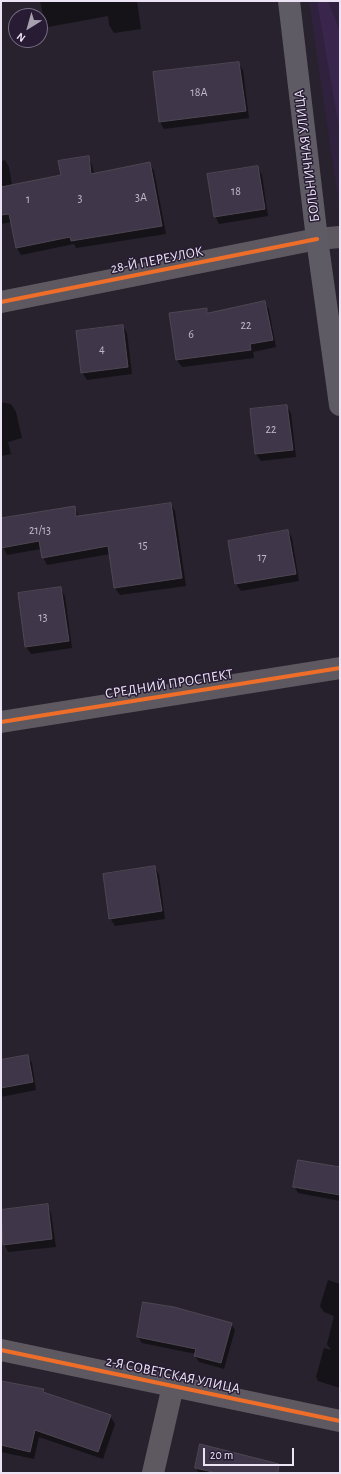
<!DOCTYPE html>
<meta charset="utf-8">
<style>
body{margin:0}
#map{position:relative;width:341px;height:1474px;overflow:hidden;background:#28222e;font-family:"Alegreya Sans",sans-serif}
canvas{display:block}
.frame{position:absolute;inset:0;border:2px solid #ece4f5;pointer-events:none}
.north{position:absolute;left:8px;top:8px;width:40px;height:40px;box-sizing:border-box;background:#281c34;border:1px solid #766c81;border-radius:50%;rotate:217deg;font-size:11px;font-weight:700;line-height:16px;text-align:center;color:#ece4f5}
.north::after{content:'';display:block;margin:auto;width:14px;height:18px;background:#a7a0af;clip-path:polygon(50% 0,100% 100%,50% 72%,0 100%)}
.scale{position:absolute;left:203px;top:1448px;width:91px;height:18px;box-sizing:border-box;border:2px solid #ece4f5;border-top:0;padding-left:5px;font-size:12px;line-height:14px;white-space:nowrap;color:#ece4f5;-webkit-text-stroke:3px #281c34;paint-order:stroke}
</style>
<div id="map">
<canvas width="341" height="1474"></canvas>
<div class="frame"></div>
<div class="north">N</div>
<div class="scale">20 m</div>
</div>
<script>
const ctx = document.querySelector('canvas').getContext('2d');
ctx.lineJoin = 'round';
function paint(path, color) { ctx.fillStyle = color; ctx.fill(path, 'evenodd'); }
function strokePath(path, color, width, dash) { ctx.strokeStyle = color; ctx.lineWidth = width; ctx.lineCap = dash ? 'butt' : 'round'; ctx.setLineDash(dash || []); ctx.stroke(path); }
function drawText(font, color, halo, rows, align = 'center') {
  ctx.font = font + ' "Alegreya Sans",sans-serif'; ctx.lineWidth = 3; ctx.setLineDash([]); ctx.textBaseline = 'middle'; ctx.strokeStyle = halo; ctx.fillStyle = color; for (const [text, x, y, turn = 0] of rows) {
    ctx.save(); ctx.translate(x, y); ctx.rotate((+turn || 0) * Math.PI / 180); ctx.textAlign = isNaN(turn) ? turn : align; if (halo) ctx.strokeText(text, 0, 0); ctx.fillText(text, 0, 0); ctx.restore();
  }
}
const built = new Path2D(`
 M309,1H340V212Z`);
const green = new Path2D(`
 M317,1H328L340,31V133Z`);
const shadow = new Path2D(`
 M40,1H137L141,29L114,33L109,25L108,16L48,27L44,19Z
 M238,63L243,70L249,118L164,129L160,122Z
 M88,157L92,165L94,174L150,163L154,171L166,234L76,248L74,244L21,255L17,248L12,222L1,224V161L5,160L9,167L12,185L62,176Z
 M257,167L262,175L268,216L219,224L215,216Z
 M265,302L269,310L276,347L253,352L254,358L182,367L177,360L171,314L206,309L209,313Z
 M123,326L127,333L132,374L87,380L82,372Z
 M1,401V402L11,404L16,412L22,438L8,442L11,454L1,456Z
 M286,406L291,413L296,457L261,461L256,454Z
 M171,504L175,511L186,586L120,595L115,588L110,554L47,565L43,557L41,549L7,555L3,547L1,536V519L74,507L79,516Z
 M288,531L292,538L299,581L241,591L236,584Z
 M60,588L65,596L72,648L31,654L26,647Z
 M155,867L159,875L165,919L115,926L110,918Z
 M27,1056L32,1063L36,1090L1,1097V1061Z
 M340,1168V1201L298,1193L294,1186Z
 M47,1205L51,1213L56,1247L8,1252L4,1244L1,1211Z
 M328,1280L340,1284V1388L318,1381L316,1377L324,1348L331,1350L327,1344L334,1316L324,1312L320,1306Z
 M231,1324L235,1330L224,1369L199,1362L195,1356L196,1354L142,1343L138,1337Z
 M1,1382L43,1390L45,1393L110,1416L115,1424L103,1459L39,1437L34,1459L1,1452Z
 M196,1468L239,1473H204L198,1472Z`);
const building = new Path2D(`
 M239,62L246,111L159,122L153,72Z
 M89,156L91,174L150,162L162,226L71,241L70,237L16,248L9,214L1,215V187L61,175L58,161Z
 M258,166L265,209L214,217L207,174Z
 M265,301L273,340L250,344L251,350L176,360L169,313L207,308V313Z
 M123,325L128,367L81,373L76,331Z
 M287,405L293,450L255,454L250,409Z
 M171,503L182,578L114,588L108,546L42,558L39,541L1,548V518L75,506L76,516Z
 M288,530L296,574L235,584L228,541Z
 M61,587L69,641L25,647L18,593Z
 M155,866L162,911L109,919L103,874Z
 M28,1055L33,1082L1,1088V1060Z
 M298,1160L340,1167V1195L293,1187Z
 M48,1204L52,1239L3,1245L1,1210Z
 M143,1302L174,1307L232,1323L221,1363L194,1356L196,1349L137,1337Z
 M1,1381L44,1389L43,1392L111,1415L98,1452L35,1430L30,1452L1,1445Z
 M200,1444L279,1464L278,1473H217L195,1468Z`);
const minor = new Path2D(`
 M1,302L317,239L340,237
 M1,722L340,668
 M1,1350L340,1421
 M153,1473L173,1386`);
const major = new Path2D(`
 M289,1L317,239L340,405`);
const cycleway = new Path2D(`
 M1,302L317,239
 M1,722L340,668
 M1,1350L340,1421`);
const numberNames = [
 ["18А",199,92],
 ["18",236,191],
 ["3А",141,197],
 ["3",80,198],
 ["1",28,199],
 ["22",246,325],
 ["6",191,334],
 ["4",102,349],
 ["22",271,429],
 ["21/13",40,530],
 ["15",143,545],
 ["17",262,557],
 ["13",43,617]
];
const streetNames = [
 ["БОЛЬНИЧНАЯ УЛИЦА",307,156,-97],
 ["28-Й ПЕРЕУЛОК",157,260,-11],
 ["СРЕДНИЙ ПРОСПЕКТ",169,684,-9],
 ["2-Я СОВЕТСКАЯ УЛИЦА",173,1375,12]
];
paint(built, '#30223e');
paint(green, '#3a254d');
paint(shadow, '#0007');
paint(building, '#403649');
strokePath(building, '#4d4752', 1);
strokePath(minor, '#5e5961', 22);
strokePath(major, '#5f5b64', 22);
strokePath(cycleway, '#ee6e29', 4);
drawText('12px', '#c1b8ca', null, numberNames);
drawText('14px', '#ece4f5', '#281c34', streetNames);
</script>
